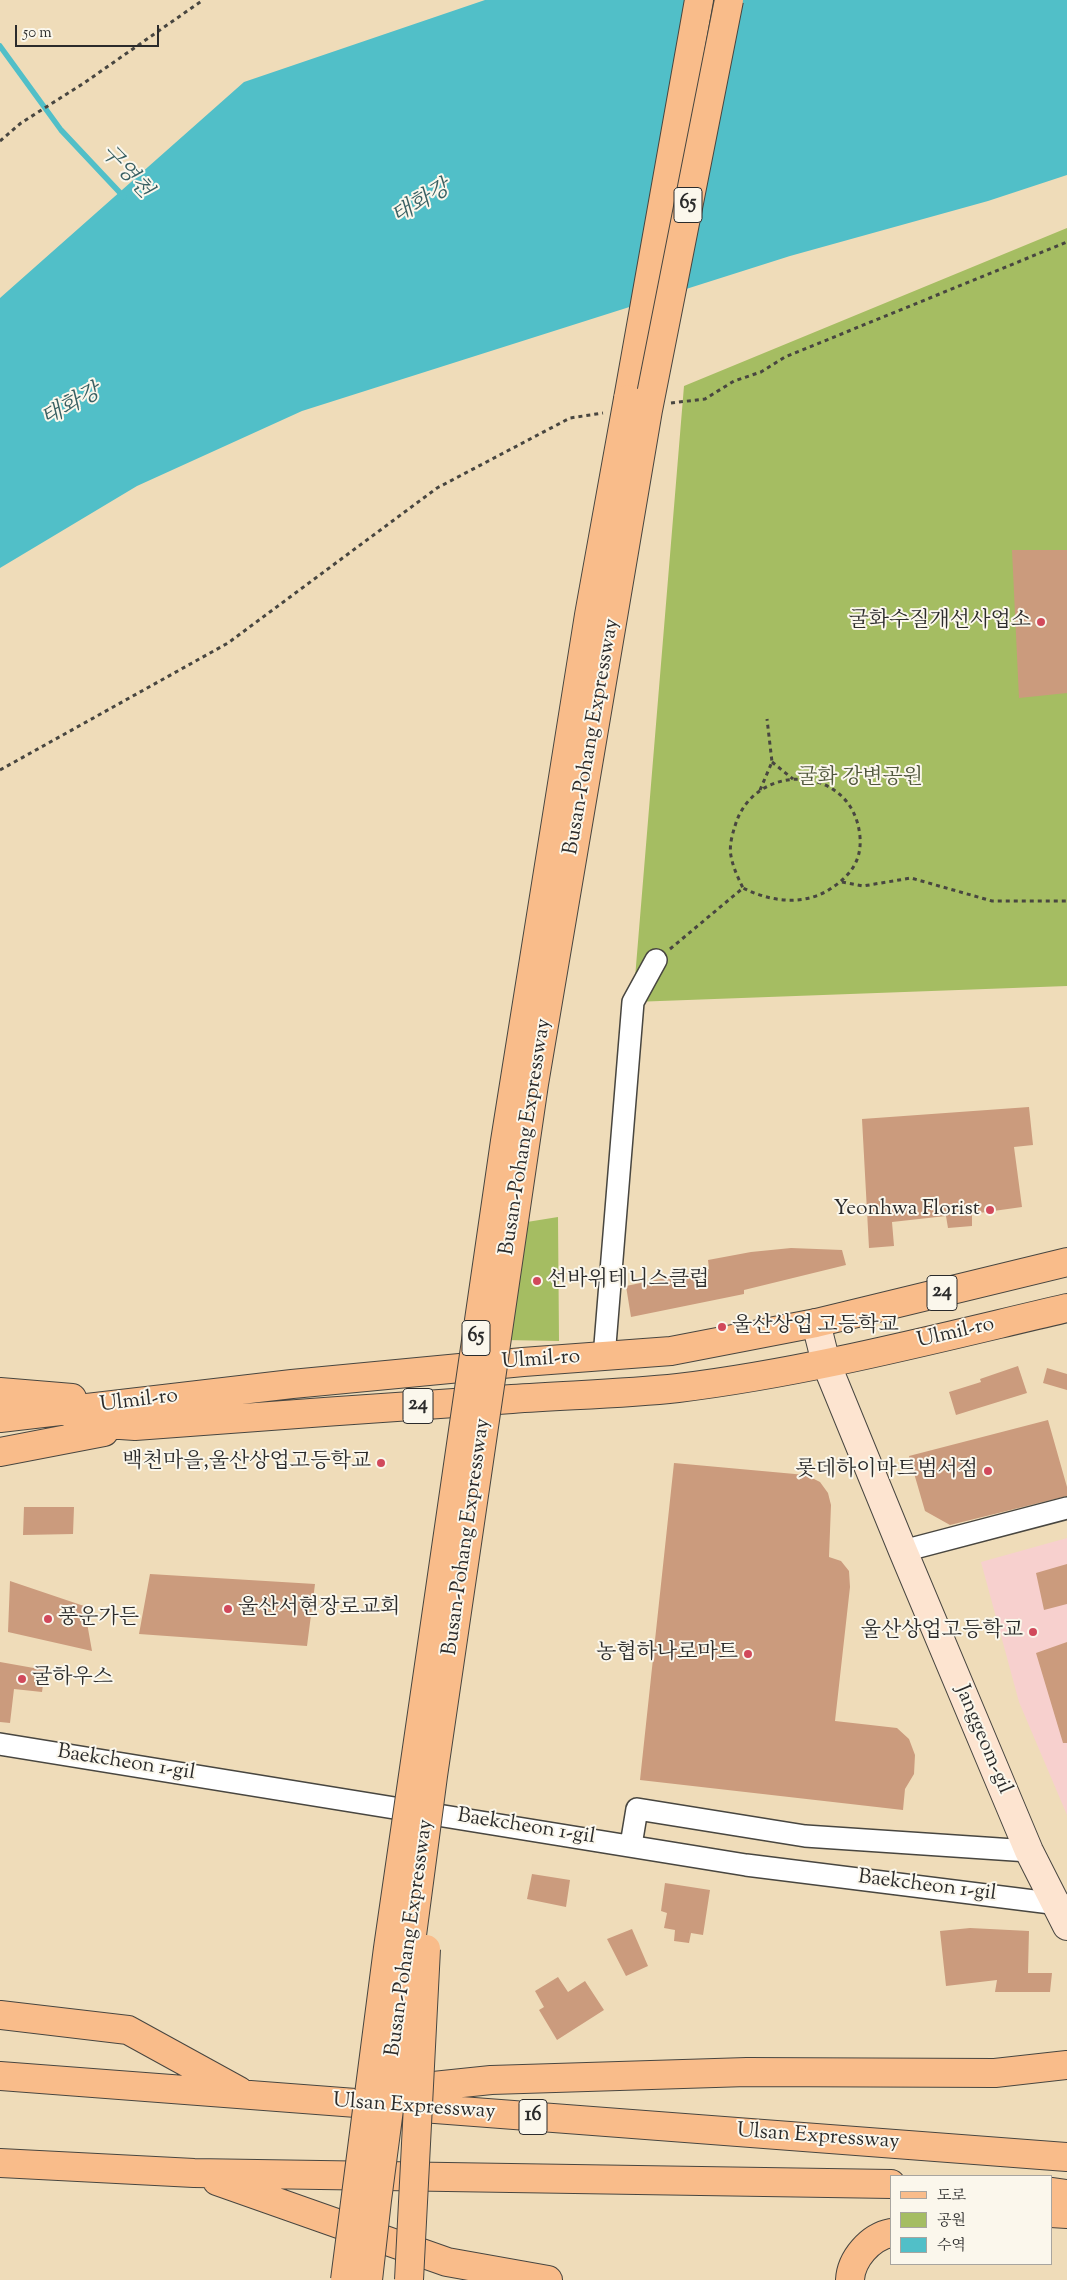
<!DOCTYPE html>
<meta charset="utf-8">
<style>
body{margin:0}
#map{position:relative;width:1067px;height:2280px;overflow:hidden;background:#efdcb9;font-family:"Sorts Mill Goudy","Noto Serif KR",serif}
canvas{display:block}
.legend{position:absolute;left:890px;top:2175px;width:162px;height:90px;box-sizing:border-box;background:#fbf7ec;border:1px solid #a8a59f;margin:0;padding:6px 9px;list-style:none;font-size:15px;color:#2b2b2b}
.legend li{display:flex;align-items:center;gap:10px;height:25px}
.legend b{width:25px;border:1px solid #a8a59f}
.scale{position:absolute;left:15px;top:25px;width:144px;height:22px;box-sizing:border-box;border:2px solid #2b2b2b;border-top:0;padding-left:6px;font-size:15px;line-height:18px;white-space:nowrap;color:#2b2b2b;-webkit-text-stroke:4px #fbf7ec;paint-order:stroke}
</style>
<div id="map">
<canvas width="1067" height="2280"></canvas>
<ul class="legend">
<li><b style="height:6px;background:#f9bc8a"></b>도로</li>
<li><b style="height:14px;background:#a5bd62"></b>공원</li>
<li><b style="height:14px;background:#51bfc8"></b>수역</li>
</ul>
<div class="scale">50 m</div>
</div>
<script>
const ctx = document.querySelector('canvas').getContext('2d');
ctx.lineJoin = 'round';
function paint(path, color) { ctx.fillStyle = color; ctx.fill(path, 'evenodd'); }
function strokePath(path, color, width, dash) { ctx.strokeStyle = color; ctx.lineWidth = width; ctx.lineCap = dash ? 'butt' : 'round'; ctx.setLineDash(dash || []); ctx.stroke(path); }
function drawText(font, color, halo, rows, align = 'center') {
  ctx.font = font + ' "Sorts Mill Goudy","Noto Serif KR",serif'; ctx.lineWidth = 4; ctx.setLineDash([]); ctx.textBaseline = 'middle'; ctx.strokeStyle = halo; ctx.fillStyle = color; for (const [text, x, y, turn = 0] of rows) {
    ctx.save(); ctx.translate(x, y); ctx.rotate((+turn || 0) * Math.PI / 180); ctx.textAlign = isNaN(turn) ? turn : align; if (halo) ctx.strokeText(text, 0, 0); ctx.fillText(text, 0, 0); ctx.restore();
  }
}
const built = new Path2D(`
 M1067,1538V1815L1019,1702L981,1562Z`);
const green = new Path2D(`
 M1067,228V986L633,1002L684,386Z
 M558,1217L559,1341L504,1340L527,1222Z`);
const water = new Path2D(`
 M485,0H1067V175L988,201L790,256L302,411L137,486L0,568V298L244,82Z`);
const stream = new Path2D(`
 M0,46L61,130L124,197`);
const building = new Path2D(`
 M1012,550H1067V693L1019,698Z
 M1029,1107L1033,1145L1014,1147L1022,1207L972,1214V1226L948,1228L946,1216L892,1222L894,1246L869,1248L862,1119Z
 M791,1248L842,1250L846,1265L744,1290V1294L631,1317L626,1286L709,1269L708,1260L751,1252Z
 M1018,1366L1027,1393L956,1415L949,1392L981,1382L980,1379Z
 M1047,1368L1067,1374V1390L1043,1383Z
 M1048,1420L1067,1487V1496L950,1525L925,1511L909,1456Z
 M674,1463L806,1475L820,1482L828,1493L831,1505L829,1557L841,1561L849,1571L850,1587L835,1721L897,1728L909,1739L915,1755L914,1774L905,1789L903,1810L640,1780Z
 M24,1507H74L73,1534L23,1535Z
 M1067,1564V1604L1044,1610L1036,1573Z
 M150,1574L315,1584L307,1646L139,1634Z
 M10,1581L84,1606L92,1651L8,1632Z
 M1067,1642V1743H1063L1036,1653Z
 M0,1662L45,1670L42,1692L14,1689L10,1723L0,1722Z
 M532,1874L570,1880L566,1907L527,1899Z
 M665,1883L710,1890L703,1935L691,1933L689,1943L674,1941L675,1930L664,1928L667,1913L661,1911Z
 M970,1928L1029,1931L1028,1973H1052L1050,1992H995L997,1980L946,1986L940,1931Z
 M632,1929L648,1966L626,1976L607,1939Z
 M558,1977L568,1992L585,1981L604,2010L557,2040L539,2010L544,2007L535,1991Z`);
const path = new Path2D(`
 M0,141L21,123L84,83L203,0
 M671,403L705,399L734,381L761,372L785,357L1067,242
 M772,762L793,779
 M0,770L228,643L437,488L570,418L603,413
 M760,790L772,762L767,719
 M842,882L863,886L911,878L992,901H1067
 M670,949L743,888C738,878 733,867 731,856C729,847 732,835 735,826C754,760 854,764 860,837C862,863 848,878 827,891C800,906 769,901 743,888`);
const street = new Path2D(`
 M604,1357L633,1002L656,960
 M903,1551L1067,1508
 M0,1744L746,1865L1067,1905
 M631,1845L637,1809L805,1836L1029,1851`);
const secondary = new Path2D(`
 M816,1323L826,1363L903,1551L1029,1851L1067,1926`);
const primary = new Path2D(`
 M0,1392L72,1398
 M0,1418L292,1384L523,1362L671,1351L816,1323L1067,1262
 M77,1422L135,1426C261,1417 386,1407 512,1399C568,1395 623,1394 678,1388C809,1372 938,1338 1067,1308
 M0,1452L104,1432`);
const highway = new Path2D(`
 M628,399L699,0
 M0,2015L128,2030L239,2091
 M0,2076L1067,2157
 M395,2090L491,2080L747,2072L995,2073L1067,2065
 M0,2163L194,2173L891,2184
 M217,2181L447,2262L548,2280
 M1051,2192L1067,2194
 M1051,2213L1067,2214
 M850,2280C851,2259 870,2237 891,2233`);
const highwayBridge = new Path2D(`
 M345,2280L388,1948L505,1141L589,615L628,399
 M368,2280L377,2200L433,1776L534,1084L648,410L729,0
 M409,2280L426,1949`);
const markers = [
 [1041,622,5,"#d1495b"],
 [990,1210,5,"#d1495b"],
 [537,1281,5,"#d1495b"],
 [722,1327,5,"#d1495b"],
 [381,1463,5,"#d1495b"],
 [988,1471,5,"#d1495b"],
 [228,1609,5,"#d1495b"],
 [48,1619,5,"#d1495b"],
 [1033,1632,5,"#d1495b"],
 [748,1654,5,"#d1495b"],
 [22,1679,5,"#d1495b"]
];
const shields = [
 [688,205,28],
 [942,1293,30],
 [476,1338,28],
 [418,1406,30],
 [533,2117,28]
];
const shieldNames = [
 ["65",688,205],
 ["24",942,1293],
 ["65",476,1338],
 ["24",418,1406],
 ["16",533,2117]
];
const poiNames = [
 ["굴화수질개선사업소",1031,622],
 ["Yeonhwa Florist",980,1210],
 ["선바위테니스클럽",547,1281,"left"],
 ["울산상업 고등학교",732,1327,"left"],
 ["백천마을,울산상업고등학교",371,1463],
 ["롯데하이마트범서점",978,1471],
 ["울산서현장로교회",238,1609,"left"],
 ["풍운가든",58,1619,"left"],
 ["울산상업고등학교",1023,1632],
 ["농협하나로마트",738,1654],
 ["굴하우스",32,1679,"left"]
];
const streetNames = [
 ["Busan-Pohang Expressway",593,737,-80],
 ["Busan-Pohang Expressway",527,1137,-81],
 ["Ulmil-ro",956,1334,-13],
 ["Ulmil-ro",541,1361,-4],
 ["Ulmil-ro",139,1402,-7],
 ["Busan-Pohang Expressway",468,1537,-82],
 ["Janggeom-gil",982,1740,67],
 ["Baekcheon 1-gil",126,1764,9],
 ["Baekcheon 1-gil",526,1828,9],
 ["Baekcheon 1-gil",927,1887,7],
 ["Busan-Pohang Expressway",411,1938,-82],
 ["Ulsan Expressway",414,2108,4],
 ["Ulsan Expressway",818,2138,4]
];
const parkNames = [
 ["굴화 강변공원",860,779]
];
const waterNames = [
 ["구영천",125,173,47],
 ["태화강",422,204,-31],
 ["태화강",72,407,-28]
];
paint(built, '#f7d0ce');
paint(green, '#a5bd62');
paint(water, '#51bfc8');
strokePath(stream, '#51bfc8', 5.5);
paint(building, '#cb9b7d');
strokePath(street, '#484640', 24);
strokePath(secondary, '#484640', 30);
strokePath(primary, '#484640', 30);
strokePath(highway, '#484640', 30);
strokePath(path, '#484640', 3, [4, 4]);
strokePath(street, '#fff', 21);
strokePath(secondary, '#fde4d0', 28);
strokePath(primary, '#f9bc8a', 28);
strokePath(highway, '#f9bc8a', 28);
strokePath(highwayBridge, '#484640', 30, []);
strokePath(highwayBridge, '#f9bc8a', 28);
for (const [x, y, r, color] of markers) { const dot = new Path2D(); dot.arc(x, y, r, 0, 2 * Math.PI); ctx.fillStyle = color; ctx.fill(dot); strokePath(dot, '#fbf7ec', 2); }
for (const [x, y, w] of shields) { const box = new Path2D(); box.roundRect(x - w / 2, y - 17.5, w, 35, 4); ctx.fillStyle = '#fbf7ec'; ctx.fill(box); strokePath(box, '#2b2b2b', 1); }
drawText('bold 20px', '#2b2b2b', null, shieldNames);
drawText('21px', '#2b2b2b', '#fbf7ec', poiNames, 'right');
drawText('21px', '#2b2b2b', '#fbf7ec', streetNames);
drawText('21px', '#50573c', '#fbf7ec', parkNames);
drawText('italic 22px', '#385f62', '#fbf7ec', waterNames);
</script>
